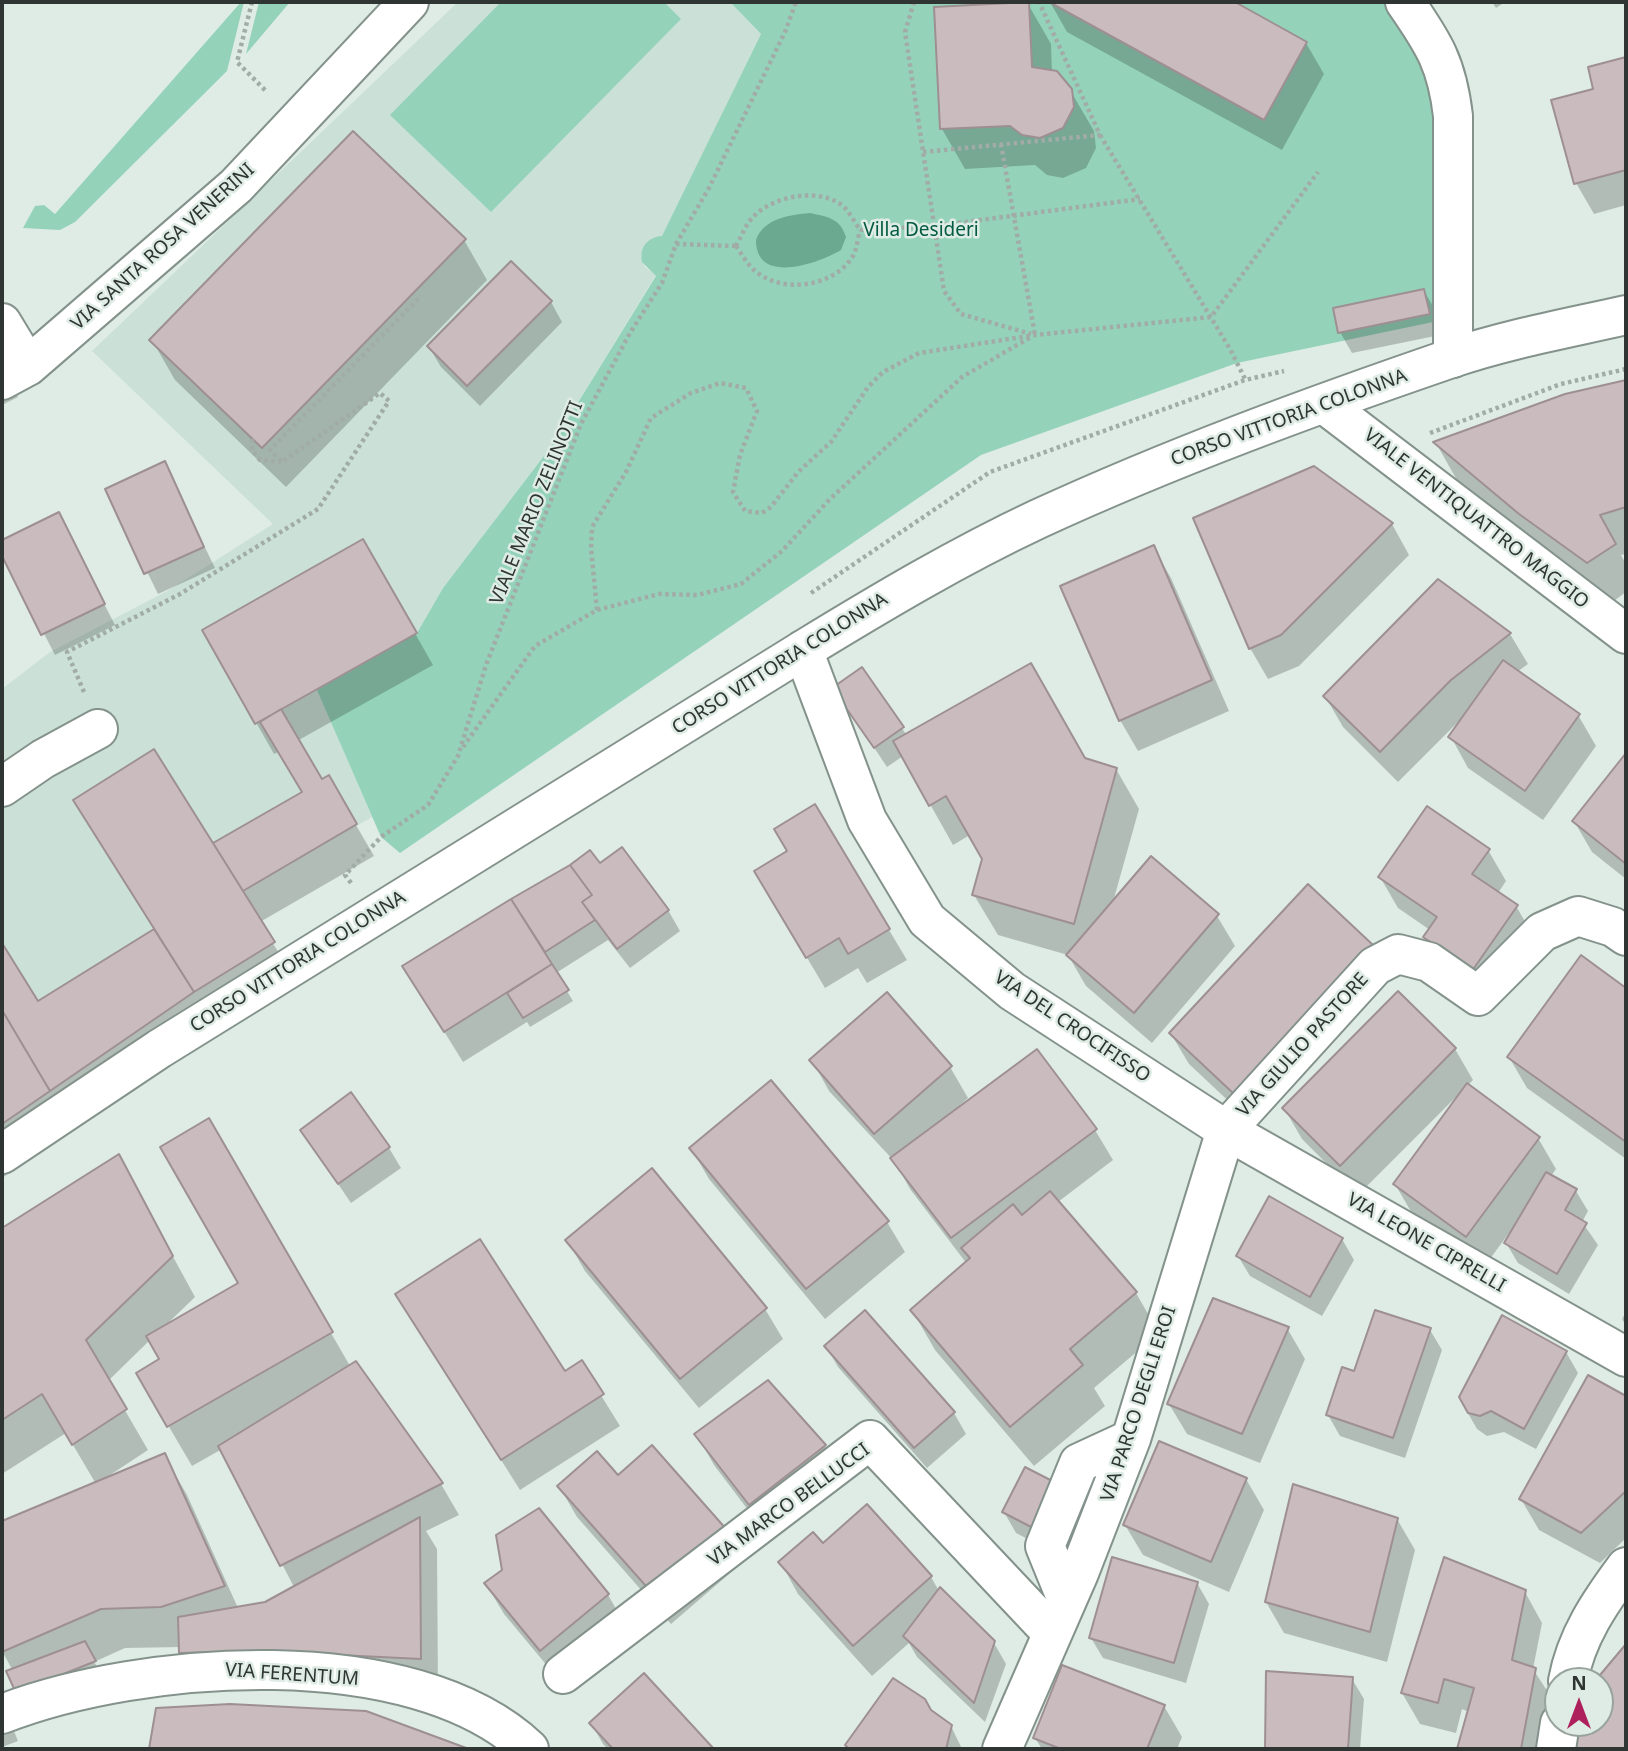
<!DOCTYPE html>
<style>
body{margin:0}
#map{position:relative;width:1628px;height:1751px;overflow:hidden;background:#deece5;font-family:"Noto Sans",sans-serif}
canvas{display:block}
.frame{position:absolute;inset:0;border:4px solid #2f3532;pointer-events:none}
.north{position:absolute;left:1544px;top:1667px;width:70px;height:70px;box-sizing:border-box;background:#deece5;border:2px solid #98a39d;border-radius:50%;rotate:0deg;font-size:19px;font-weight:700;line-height:28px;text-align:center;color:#2f3532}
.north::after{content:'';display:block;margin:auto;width:24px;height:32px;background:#ad205c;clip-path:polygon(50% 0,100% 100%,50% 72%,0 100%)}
</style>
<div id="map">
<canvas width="1628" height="1751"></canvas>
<div class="frame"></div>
<div class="north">N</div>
</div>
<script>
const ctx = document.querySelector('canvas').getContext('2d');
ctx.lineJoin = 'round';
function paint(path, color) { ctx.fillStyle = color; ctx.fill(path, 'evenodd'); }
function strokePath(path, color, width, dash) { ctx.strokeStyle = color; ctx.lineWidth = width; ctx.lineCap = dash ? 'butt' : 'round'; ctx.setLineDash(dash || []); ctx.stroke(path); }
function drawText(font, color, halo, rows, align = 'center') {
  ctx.font = font + ' "Noto Sans",sans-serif'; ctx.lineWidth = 5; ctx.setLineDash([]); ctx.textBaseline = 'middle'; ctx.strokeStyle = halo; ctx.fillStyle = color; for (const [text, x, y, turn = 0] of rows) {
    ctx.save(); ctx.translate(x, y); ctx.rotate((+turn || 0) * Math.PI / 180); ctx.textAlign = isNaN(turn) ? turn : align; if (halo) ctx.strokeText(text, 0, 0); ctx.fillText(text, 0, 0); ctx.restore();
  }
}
const built = new Path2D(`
 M458,2H730L761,34L662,237L641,256L645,267L656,275L550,448L443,588L417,633L318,690L372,817L243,891L275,942L194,992L2,1124V689L50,652L169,590L273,524L92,351Z`);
const green = new Path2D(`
 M241,2H244L227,71L75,222L60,230L23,228L35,206L44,205L55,214Z
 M259,2H290L246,54Z
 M501,2H664L681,19L491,212L390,115Z
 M730,2H1384L1418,50L1437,111L1438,321L1237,363L981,455L400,853L381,837L317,690L417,633L443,588L550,448L656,276L642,262C639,247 648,237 662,236L761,34Z`);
const water = new Path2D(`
 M810,213C828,217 840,218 846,237L841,250C819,263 756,286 756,240C764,218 790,215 810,213Z`);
const shadow = new Path2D(`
 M1050,2H1231L1306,43L1324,74L1282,150L1067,32Z
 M1492,2H1505L1496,8Z
 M1028,4L1051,44L1052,73L1070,90L1094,131L1096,148L1086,168L1063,178L1047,175L1035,165L965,169L942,129Z
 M1626,59V205L1594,214L1576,183L1596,90L1590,68Z
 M464,240L487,280L286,487L175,380L152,340Z
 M1424,291L1436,311L1440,335L1352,353L1340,332Z
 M551,302L562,322L480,406L441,367L429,347Z
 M2,366L18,397L2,405Z
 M1626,382V554L1621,555L1626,564V592L1611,603L1544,554L1458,482L1436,443L1565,396Z
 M164,463L215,568L158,594L107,490Z
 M58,514L115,625L55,655L2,552V542Z
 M1392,524L1409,555L1299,666L1268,679L1250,648Z
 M363,542L433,665L297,741L321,782L328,777L374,856L260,922L291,973L66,1123L71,1132L2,1178V946L38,1003L155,931L212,846L304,793L280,751L274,754L204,631Z
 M1153,547L1171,578L1229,711L1138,751L1120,720Z
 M1510,634L1528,664L1517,672L1578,715L1596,746L1543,820L1468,768L1451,737L1462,718L1398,782L1343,727L1325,696Z
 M835,689L902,728L907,736L1084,759L1116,769L1139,809L1113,902L1217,916L1235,946L1152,1043L1086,986L1068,955L998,935L974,895L984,859L970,835L953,845L903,756L887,767Z
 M1626,755V879L1592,852L1574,821Z
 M1488,850L1506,881L1498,893L1516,906L1534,937L1490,1000L1443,968L1425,937L1430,930L1398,908L1380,877Z
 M590,852L600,866L668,910L680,931L630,968L608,940L556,973L573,1001L530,1027L527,1022L463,1062L404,967Z
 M1308,886L1253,1124L1189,1064L1171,1034Z
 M774,902L889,930L907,960L867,983L858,968L825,988Z
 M1581,958L1626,990V1159L1527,1088L1509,1057Z
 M1398,993L1455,1049L1473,1080L1467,1086L1538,1138L1556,1169L1551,1176L1576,1191L1588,1211L1582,1222L1598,1245L1569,1294L1518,1263L1506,1243L1511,1234L1509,1233L1484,1267L1413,1215L1395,1184L1457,1096L1358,1195L1302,1139L1284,1108Z
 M812,1060L950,1067L968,1098L960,1105L962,1107L1095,1130L1113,1160L1058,1202L1136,1293L1159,1333L1094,1388L1105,1406L1034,1466L935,1350L912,1310L967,1264L910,1189L895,1162L829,1091Z
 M209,1121L350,1366L355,1363L441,1484L459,1515L426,1531L437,1549L438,1689L199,1683L181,1647L125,1648L94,1662L100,1671L23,1702L13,1671L2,1651V1523L96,1484L66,1433L2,1474V1229L118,1156L195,1297L167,1324L241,1283ZM150,1340L161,1360L138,1374L192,1466L222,1449L294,1587L265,1603L238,1608L187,1495L164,1455L107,1477L148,1450L108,1381Z
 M302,1131L389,1148L401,1168L351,1203Z
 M691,1148L887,1222L905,1252L825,1319L709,1179Z
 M1342,1239L1354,1260L1322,1316L1250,1276L1238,1256Z
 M567,1240L765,1309L783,1339L699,1408L585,1271Z
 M397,1295L565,1373L581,1363L620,1426L520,1490Z
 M865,1312L954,1413L966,1434L927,1468L838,1367L826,1346Z
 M1626,1312V1326L1622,1319Z
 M1503,1318L1566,1352L1578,1373L1536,1449L1504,1432L1487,1436L1477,1429L1465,1408L1462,1391Z
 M1287,1328L1305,1359L1260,1463L1187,1434L1169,1404Z
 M1430,1330L1442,1350L1405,1458L1340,1436L1328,1415L1355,1373Z
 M1588,1378L1626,1398V1538L1600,1563L1539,1530L1521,1499Z
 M768,1382L825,1446L843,1477L767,1535L714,1465L697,1435Z
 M1026,1469L1051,1551L1016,1533L1004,1512Z
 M618,1477L725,1531L743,1562L671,1624L577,1517L559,1486Z
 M1246,1479L1264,1510L1229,1592L1143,1555L1125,1525Z
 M539,1510L608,1595L626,1626L559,1680L504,1614L486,1584L504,1570Z
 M1397,1519L1415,1550L1387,1662L1284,1633L1266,1602Z
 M781,1563L931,1577L939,1591L994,1643L1006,1664L985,1722L917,1657L909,1643L872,1676L798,1594Z
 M1197,1583L1209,1604L1186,1683L1103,1658L1091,1638Z
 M1525,1592L1542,1623L1533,1669L1553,1700L1544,1749H1459L1469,1712L1462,1709L1456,1733L1420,1724L1402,1693Z
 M1626,1646V1749H1572L1600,1723L1598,1681Z
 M1268,1673L1352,1679L1364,1699L1360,1749H1267Z
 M643,1675L711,1749H608L603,1744L591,1723Z
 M2,1701L18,1741L2,1747Z
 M1164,1706L1182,1737L1177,1749H1042L1035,1738Z
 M157,1709L462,1747L466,1749H151Z
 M930,1711L951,1726L962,1749H849L847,1746Z`);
const building = new Path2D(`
 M1029,2L1032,67L1057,71L1072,89L1074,107L1063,128L1040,138L1022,135L1010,126L940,129L934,7Z
 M1049,2H1235L1307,42L1264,120Z
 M1626,57V170L1574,184L1551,100L1593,89L1588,67Z
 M353,131L466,239L262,448L149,340Z
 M511,261L552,301L467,386L427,346Z
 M1424,289L1430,314L1338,333L1333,308Z
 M1626,380V507L1600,515L1616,544L1587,563L1519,514L1433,442L1565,394Z
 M165,461L204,547L144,574L105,489Z
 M1314,466L1393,523L1281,635L1249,649L1193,518Z
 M59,512L105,604L41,635L2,556V540Z
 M363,539L417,633L255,724L202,630Z
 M1154,545L1212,680L1119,721L1060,586Z
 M1438,579L1511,633L1451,680L1380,752L1323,696Z
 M1503,660L1580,714L1525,791L1448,737Z
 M1031,663L1085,758L1117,768L1074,924L972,895L982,859L946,796L929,806L893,741Z
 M862,667L904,727L874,748L832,688Z
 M281,709L322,779L329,775L357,824L243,891L213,843L302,792L260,722Z
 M154,749L275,942L194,992L73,800Z
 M1626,753V864L1572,821Z
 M815,804L890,929L848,954L839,938L806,958L754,871L787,851L774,829Z
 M1427,806L1490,849L1472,874L1518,905L1472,971L1423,937L1437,917L1378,877Z
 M622,847L669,910L617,949L582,902L592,895L570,865L590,850L600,863Z
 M1151,856L1219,914L1134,1013L1066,955Z
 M570,865L592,895L582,902L595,920L545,952L511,899Z
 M1308,884L1373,945L1234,1094L1169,1033Z
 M511,899L552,964L444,1032L402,966Z
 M154,929L194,992L50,1091L2,1010V943L38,1001Z
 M1581,955L1626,988V1142L1507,1057Z
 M552,964L569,990L523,1018L507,993Z
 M1398,991L1456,1048L1340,1166L1282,1108Z
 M887,992L952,1066L874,1134L809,1060Z
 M2,1010L50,1091L2,1124Z
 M1037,1049L1097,1129L951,1238L890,1158Z
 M771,1080L889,1221L806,1289L689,1148Z
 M1467,1083L1540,1137L1466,1237L1393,1184Z
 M351,1092L390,1147L338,1184L300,1130Z
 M209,1118L333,1332L167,1427L136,1373L159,1359L146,1336L238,1283L160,1147Z
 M119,1154L173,1256L86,1340L127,1409L72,1445L42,1394L2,1420V1228Z
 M652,1168L767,1308L680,1379L565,1240Z
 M1546,1172L1577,1189L1565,1210L1587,1223L1557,1274L1504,1243Z
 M1050,1191L1137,1292L1070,1349L1083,1365L1010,1427L910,1310L970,1258L961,1248L1013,1204L1022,1215Z
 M1269,1196L1343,1238L1310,1297L1236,1256Z
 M480,1239L565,1371L582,1360L604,1394L501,1460L395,1294Z
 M1213,1298L1289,1327L1242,1434L1167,1404Z
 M865,1310L955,1412L914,1448L824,1346Z
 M1375,1310L1431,1328L1393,1438L1326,1415L1342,1367L1354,1371Z
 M1502,1315L1567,1351L1524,1429L1491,1411L1480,1416L1468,1413L1459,1397Z
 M356,1361L443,1483L280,1566L218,1446Z
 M1588,1375L1626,1396V1491L1581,1533L1519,1499Z
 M768,1380L826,1445L749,1505L694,1434Z
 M1159,1441L1247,1478L1211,1562L1123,1525Z
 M652,1445L727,1530L653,1594L557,1486L597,1451L618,1475Z
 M165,1453L225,1586L161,1607L101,1609L2,1652V1521Z
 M1025,1467L1062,1486L1039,1531L1002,1512Z
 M1293,1484L1398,1518L1370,1632L1265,1602Z
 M867,1504L932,1576L853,1646L778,1562L813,1532L823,1543Z
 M539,1508L609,1594L540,1651L484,1583L502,1570L496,1535Z
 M420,1517L421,1659L258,1651L179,1653L178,1617L265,1602Z
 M1112,1557L1198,1582L1174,1663L1089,1638Z
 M1444,1557L1526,1590L1512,1660L1536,1668L1521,1749H1457L1474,1688L1444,1679L1438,1703L1401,1693Z
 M940,1587L995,1641L974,1703L903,1636Z
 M85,1641L96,1661L16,1693L6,1671Z
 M1626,1644V1749H1571L1574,1723H1600V1681H1595Z
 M1062,1665L1165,1705L1147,1749H1061L1033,1738Z
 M1266,1671L1353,1677L1348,1749H1265Z
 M644,1673L714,1749H613L589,1723Z
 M893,1678L925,1699L931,1710L952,1725L946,1749H849L845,1745Z
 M230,1704L366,1711L469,1749H149L156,1708Z`);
const path = new Path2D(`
 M252,2L237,62L267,92
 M914,2L905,32L944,291L961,314L1031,334
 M1100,135L1230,349L1246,381
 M1001,144L1035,335
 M923,152L1100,135L1039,2
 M860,230L935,226L1140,199
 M676,244L736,246
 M736,246C741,253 746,262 752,268C778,295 834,288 853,256C857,249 858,237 860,230
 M736,246C741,237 746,224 753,217C773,196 820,186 844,207C850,213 855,223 860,230
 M1430,433L1561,384L1626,369
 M252,439V450L260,460L281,462
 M811,593L990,472L1245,380L1284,371
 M597,610L591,548L592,527L626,472L651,418L691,393L720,383L746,388L757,411L740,455L733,492L745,511L762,513L771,507L798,472L831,442L868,387L883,372L919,353L1035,335L1211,317L1318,172
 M84,692L67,652L180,594L318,509L389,401L380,393L282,462L270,450L421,296
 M463,747L535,646L597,610L659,594L697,595L741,584L782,551L830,499L962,377L1031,337
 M351,883L345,875L381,837L428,805L458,756L486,665L581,424L630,333L662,283L676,244L709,188L785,32L796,2`);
const minor = new Path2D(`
 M1405,2C1434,44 1447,64 1453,116V358
 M2,323L28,366
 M2,380L28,366L236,186L409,2
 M1324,404L1626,634
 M803,650L867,820L927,920L1012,991L1226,1130L1626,1357
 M2,787L43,759L98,729
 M1067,1600L1045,1546L1079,1463L1131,1439
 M563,1674L870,1440L1052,1633
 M1568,1681C1576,1637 1600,1602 1626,1567
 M1002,1749L1079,1573L1131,1439L1226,1130L1375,966L1398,954L1429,962L1478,996L1542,932L1578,916L1613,927L1626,936
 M1556,1749L1560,1723`);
const major = new Path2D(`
 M2,1154L159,1049L803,650C880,603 957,557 1038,519C1173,457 1312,406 1452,358C1508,339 1569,328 1626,315
 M2,1714C141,1660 412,1639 529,1749`);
const parkNames = [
 ["Villa Desideri",921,231]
];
const streetNames = [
 ["VIA SANTA ROSA VENERINI",163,247,-42],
 ["CORSO VITTORIA COLONNA",1289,418,-20],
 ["VIALE MARIO ZELINOTTI",537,503,-68],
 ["VIALE VENTIQUATTRO MAGGIO",1476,519,38],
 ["CORSO VITTORIA COLONNA",780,664,-32],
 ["CORSO VITTORIA COLONNA",298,962,-32],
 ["VIA DEL CROCIFISSO",1072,1027,34],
 ["VIA GIULIO PASTORE",1303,1045,-48],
 ["VIA LEONE CIPRELLI",1426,1243,30],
 ["VIA PARCO DEGLI EROI",1139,1404,-72],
 ["VIA MARCO BELLUCCI",789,1505,-36],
 ["VIA FERENTUM",292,1675,4]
];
paint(built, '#cbe1d8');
paint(green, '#94d3b9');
paint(water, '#6ba990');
paint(shadow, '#0003');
paint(building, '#cabbbf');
strokePath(building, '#9e8f93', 2);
strokePath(minor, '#84928c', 42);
strokePath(major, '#84928c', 42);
strokePath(path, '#a1aca6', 4.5, [3.5, 3.5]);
strokePath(minor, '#fff', 38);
strokePath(major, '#fff', 38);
drawText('19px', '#035a42', '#deece5', parkNames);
drawText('19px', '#2f3532', '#deece5', streetNames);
</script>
